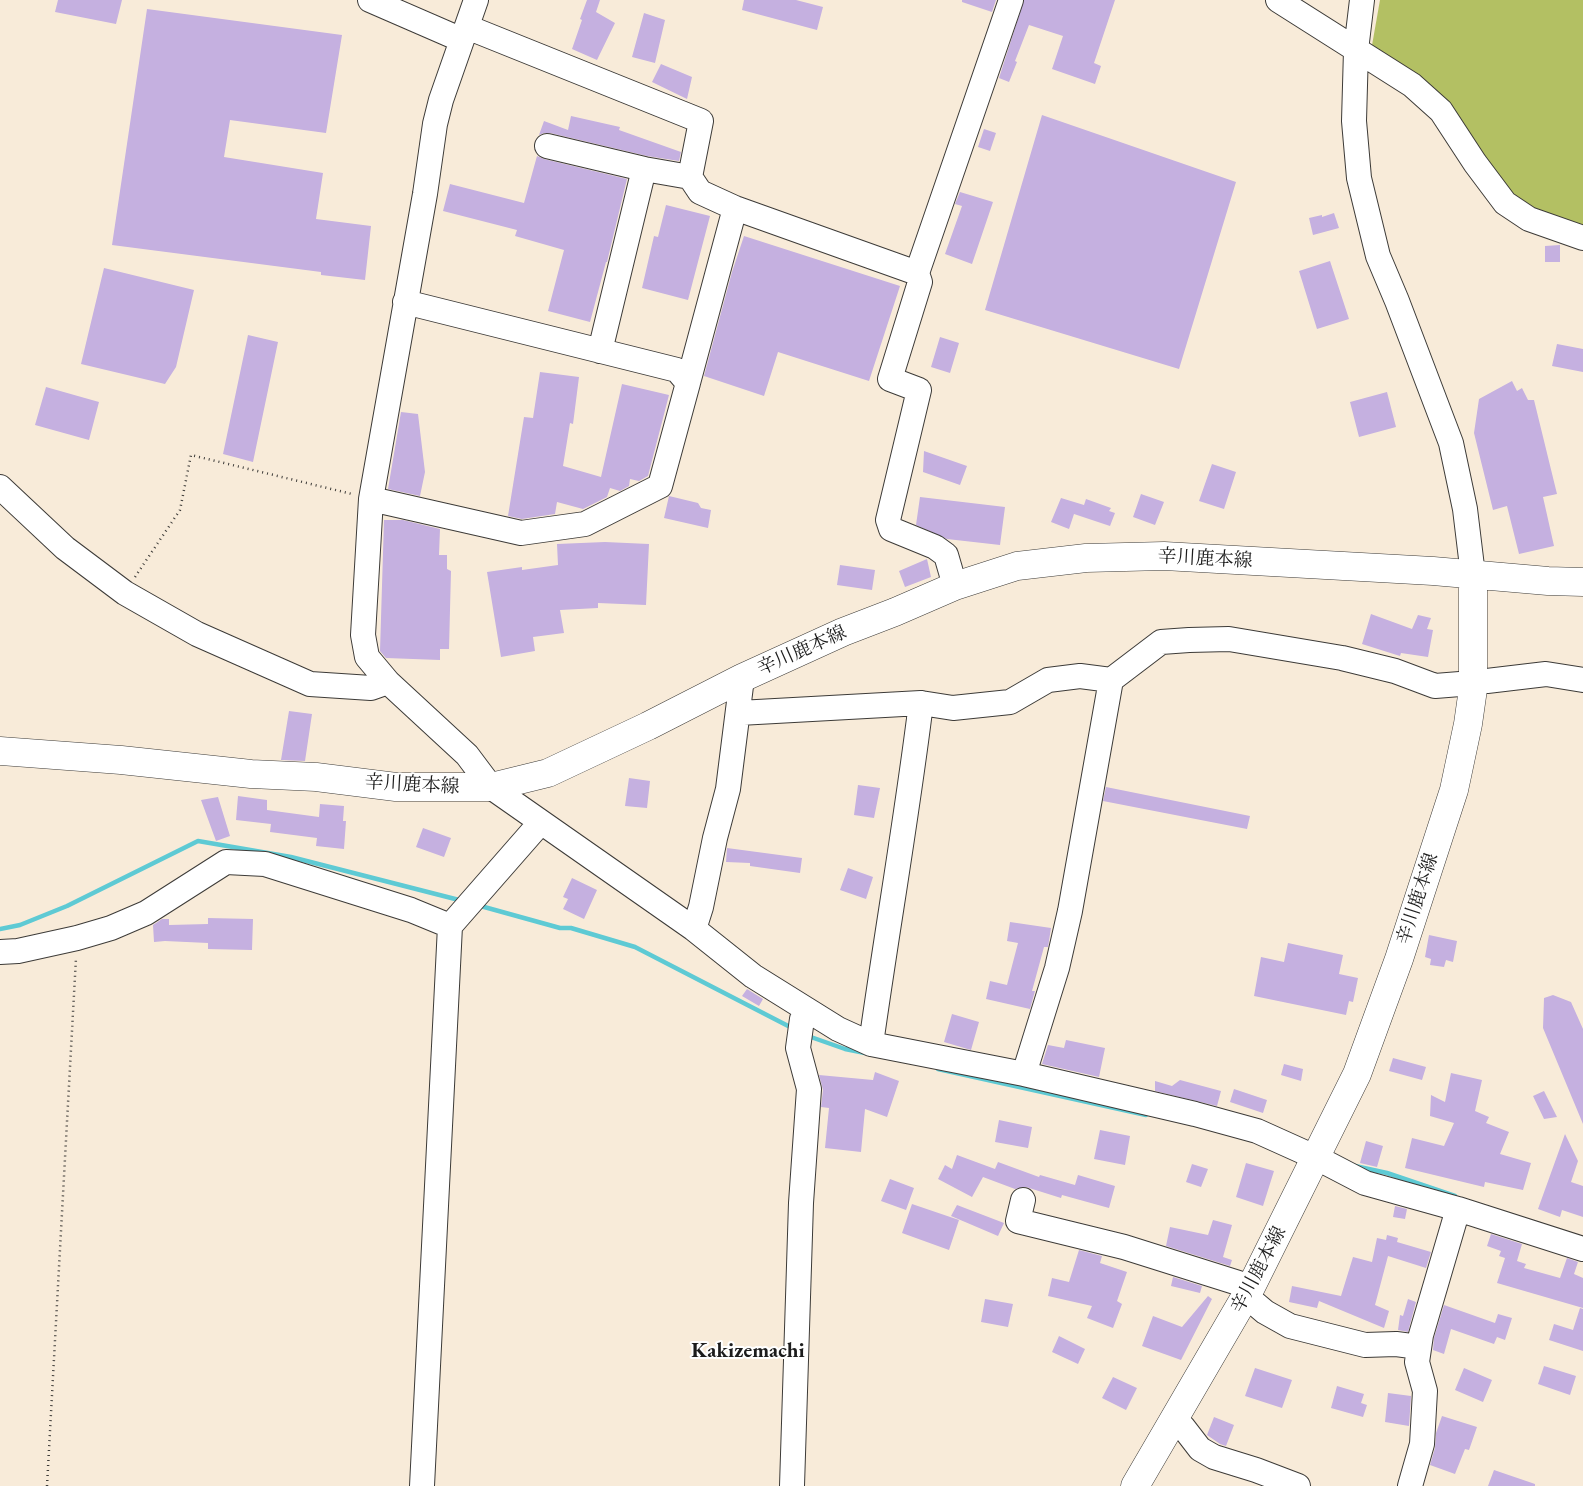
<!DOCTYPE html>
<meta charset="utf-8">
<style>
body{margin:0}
canvas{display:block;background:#f8ebd9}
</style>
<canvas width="1583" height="1486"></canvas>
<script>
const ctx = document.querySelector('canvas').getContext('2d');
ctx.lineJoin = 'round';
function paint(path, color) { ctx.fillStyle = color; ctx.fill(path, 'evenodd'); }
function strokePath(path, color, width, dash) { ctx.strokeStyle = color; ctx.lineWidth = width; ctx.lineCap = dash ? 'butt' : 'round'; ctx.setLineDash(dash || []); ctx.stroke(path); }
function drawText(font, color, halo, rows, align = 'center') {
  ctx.font = font + ' "EB Garamond","Noto Serif JP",serif'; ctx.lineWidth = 4; ctx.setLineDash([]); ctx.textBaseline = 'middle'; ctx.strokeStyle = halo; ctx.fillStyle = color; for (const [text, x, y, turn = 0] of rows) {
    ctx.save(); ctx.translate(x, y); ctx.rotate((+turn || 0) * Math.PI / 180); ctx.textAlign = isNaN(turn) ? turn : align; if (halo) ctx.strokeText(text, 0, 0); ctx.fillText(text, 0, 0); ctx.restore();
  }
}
const green = new Path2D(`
 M1380,0H1583V231L1570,228L1510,196L1371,51Z`);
const stream = new Path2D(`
 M477,905L560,928H571L635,947L794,1029
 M0,929L20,925L67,906L198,841L291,857L463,901
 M808,1036L845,1049L865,1053
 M938,1069L1146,1115
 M1355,1166L1387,1173L1455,1196`);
const building = new Path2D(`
 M58,0H122L116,24L55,12Z
 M587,0H600L596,12L615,23L597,60L572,49L582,20L580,19Z
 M744,0H796L823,7L817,30L742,10Z
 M962,0H996L992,12L962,2Z
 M1024,0H1115L1094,63L1101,66L1095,84L1052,69L1063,36L1029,25L1015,61L1017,62L1009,82L999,78Z
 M147,9L342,35L326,133L230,120L224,157L323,173L316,219L371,226L365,280L321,275V272L112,245Z
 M644,13L665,20L655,63L632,57Z
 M661,64L692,77L687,99L652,82Z
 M1042,115L1236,182L1179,369L985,310Z
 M571,116L620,127L619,130L681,152L679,161L647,156L550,133H544L539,135L544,121L568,130Z
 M984,129L996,133L990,151L978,147Z
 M537,156L544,159L627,179L607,262H606L590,322L548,311L564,250L515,236L517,230L443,211L450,184L524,203Z
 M960,192L993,202L972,264L945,254L962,206L955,204Z
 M666,205L710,216L688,300L642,288L654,236L658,237Z
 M1334,213L1339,228L1313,235L1309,218L1322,215V217Z
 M744,236L900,286L869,381L778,352L764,396L704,376L732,272Z
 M1560,245V262H1545V246Z
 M1330,261L1349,319L1317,329L1299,271Z
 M104,268L194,290L176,367L165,384L81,364Z
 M248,335L278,342L253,462L223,454Z
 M940,337L959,343L950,373L931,367Z
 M1557,344L1583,349V372L1552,366Z
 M540,372L579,377L573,424L570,423L563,466L601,477L622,384L669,395L648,476L639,481L630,479L629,486L620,491L610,488L607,497L583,509L557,502L555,514L522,519L508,516L524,417L533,418Z
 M1512,381L1517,391L1522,388L1528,400H1534L1557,494L1543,497L1554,546L1519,554L1507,506L1493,510L1474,433L1479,399Z
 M46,387L99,402L89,440L35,425Z
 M1387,392L1396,427L1359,437L1350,402Z
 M401,412L418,414L425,472L420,496L388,489Z
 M924,451L967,466L960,485L923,472Z
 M1212,464L1236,472L1224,509L1199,501Z
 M1141,494L1164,502L1155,525L1133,517Z
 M669,496L698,503L701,508L711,510L708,528L664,518Z
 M920,497L1005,507L1000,545L947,539L916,525Z
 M1061,498L1084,505L1086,499L1111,508L1109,511L1115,513L1110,526L1074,514L1069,529L1051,522Z
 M384,520H403L440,529L439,555H447V569L451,571L449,649H440V660L386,658L380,651Z
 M605,542L649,544L646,605L598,603V608L560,610L564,633L533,637L535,651L501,657L487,572L522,567V570L558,565L557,544Z
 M927,559L931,577L905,587L899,571Z
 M840,565L875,570L872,590L837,585Z
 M1371,614L1412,629L1418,615L1431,618L1427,629L1433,630L1428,657L1401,653L1400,656L1362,644Z
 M289,711L312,714L305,761L281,760Z
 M629,778L650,781L647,808L625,806Z
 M858,785L880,788L874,818L854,815Z
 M1106,787L1250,816L1247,829L1103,801Z
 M238,796L267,800V810L319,817L320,804L344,806L343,821H346L344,849L316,846L317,838L270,832L271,824L236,820Z
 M218,797L230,836L216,841L201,800Z
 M423,828L451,838L444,857L416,847Z
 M727,848L802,858L800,873L750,866V863L726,862Z
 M848,868L873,877L866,899L840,890Z
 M572,878L597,890L584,919L563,909L568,899L563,897Z
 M208,918L253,919L252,950L208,949V943L165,941L154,942L153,925L162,919H169V925L208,924Z
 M1010,922L1051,928L1048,947H1044L1032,991H1035L1030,1009L986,999L990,981L1007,985L1018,943L1007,941Z
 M1429,935L1457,941L1453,962L1446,960L1444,967L1430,965L1431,959L1425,957Z
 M1288,943L1343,955L1339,974L1358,978L1353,1002L1349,1001L1346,1015L1254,996L1261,957L1284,962Z
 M747,989L763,999L759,1006L742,996Z
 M1553,995L1571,1002L1583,1029V1124L1543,1028L1544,998Z
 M952,1014L979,1022L971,1050L944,1042Z
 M1066,1040L1105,1048L1099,1077L1042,1064L1048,1045L1064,1048Z
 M1393,1058L1426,1067L1422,1080L1389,1071Z
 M1284,1064L1303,1069L1301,1081L1281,1075Z
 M875,1072L899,1081L887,1117L865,1109L861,1152L825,1148L829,1108L821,1107L823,1090L819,1075L873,1080Z
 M1451,1073L1482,1080L1475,1111L1489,1117L1486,1123L1509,1132L1500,1154L1531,1163L1523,1190L1485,1182L1484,1187L1405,1168L1412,1138L1444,1146L1454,1123L1430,1116L1431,1095L1445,1102Z
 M1180,1080L1221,1091L1217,1106L1155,1091V1081L1172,1086Z
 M1234,1089L1267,1100L1263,1113L1230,1102Z
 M1544,1091L1557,1117L1544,1119L1533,1096Z
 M999,1120L1032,1127L1028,1148L995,1142Z
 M1100,1130L1130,1136L1125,1165L1094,1159Z
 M1565,1134L1578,1161L1571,1182L1583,1186V1217L1562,1210L1560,1217L1538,1209Z
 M1366,1141L1383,1146L1377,1167L1360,1163Z
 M957,1155L995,1169L998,1162L1039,1177L1040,1175L1075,1185L1078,1175L1115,1186L1109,1208L1062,1195L1061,1198L1026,1187L1015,1189L983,1177L972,1197L938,1179L945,1165L952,1169Z
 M1246,1163L1274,1171L1263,1206L1236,1197Z
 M1192,1164L1208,1169L1201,1187L1186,1182Z
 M890,1179L914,1188L906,1210L881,1201Z
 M912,1204L959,1220L949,1250L902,1233Z
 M957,1205L1004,1223L998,1236L951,1216Z
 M1395,1206L1407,1209L1405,1219L1393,1217Z
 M1213,1220L1232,1225L1223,1257L1232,1260L1230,1266L1166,1246L1170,1227L1208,1235Z
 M1491,1234L1522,1244L1517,1261L1526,1264L1524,1268L1560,1278L1567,1258L1578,1262L1574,1274L1583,1278V1308L1497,1283L1505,1258L1499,1256L1501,1251L1487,1246Z
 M1387,1235L1398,1238L1397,1242L1431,1252L1426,1268L1388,1256L1375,1305L1389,1311L1384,1328L1319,1301L1317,1308L1289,1302L1292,1286L1341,1296L1353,1257L1372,1262L1377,1238L1386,1240Z
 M1079,1250L1102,1256L1100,1263L1127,1272L1117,1301L1122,1304L1113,1328L1087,1318L1092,1306L1048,1296L1052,1278L1069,1282Z
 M1173,1277L1202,1286L1200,1293L1171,1286Z
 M1208,1296L1212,1299L1181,1360L1142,1346L1153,1316L1182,1327Z
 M985,1299L1013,1304L1008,1327L981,1322Z
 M1408,1299L1416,1302L1408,1332L1398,1330L1400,1315L1403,1316Z
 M1444,1305L1495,1323L1498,1314L1512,1318L1505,1340L1497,1337L1494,1344L1451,1329L1444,1354L1433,1350L1434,1338Z
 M1580,1308L1583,1309V1351L1549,1340L1554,1324L1573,1330Z
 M1059,1336L1085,1349L1078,1364L1052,1352Z
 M1544,1366L1576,1376L1570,1395L1538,1384Z
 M1255,1368L1292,1380L1282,1408L1245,1396Z
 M1464,1368L1492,1380L1483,1402L1455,1390Z
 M1113,1377L1137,1388L1126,1410L1102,1398Z
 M1337,1386L1364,1394L1361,1403L1367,1405L1363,1417L1331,1408Z
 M1388,1393L1411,1396L1409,1426L1385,1422Z
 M1442,1416L1477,1427L1469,1450L1465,1449L1455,1474L1430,1465L1435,1448L1436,1433Z
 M1214,1417L1234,1425L1226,1446L1220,1444L1207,1435Z
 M1494,1470L1535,1484V1486H1488Z`);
const path = new Path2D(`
 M135,577L180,510L191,455L352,494
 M47,1486L76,958`);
const minor = new Path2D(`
 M370,0L462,40
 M476,0L441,100L435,124L425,194L371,499L363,635L367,657L388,682L467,755L491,787L694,929L753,976L838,1029L871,1044L1024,1074L1195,1114L1257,1131L1317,1158L1365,1183L1458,1209L1583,1249
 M1278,0L1412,85L1441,111L1475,163L1505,203L1529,219L1583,238
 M1362,0L1356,50L1354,121L1359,178L1378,256L1397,301L1451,443L1465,509L1473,575
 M467,27L701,121L690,177L700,192L735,208L917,273
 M547,146L644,169
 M600,351L644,169L690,177
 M688,383L735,208
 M0,487L65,548L125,593L197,634L310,684L371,688L388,682
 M371,499L521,533L585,524L660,486L688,383L677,370L405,302
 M955,586L946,555L935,547L891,529L888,520L919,390L890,379L920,282L917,273L1011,0
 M1487,681L1546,674L1583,680
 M739,713L921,703L953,708L1010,702L1048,680L1080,676L1111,680L1161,642L1189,640L1229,639L1342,658L1395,671L1435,686L1460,684
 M694,929L701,907L715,838L728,789L742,678
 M0,952L18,951L77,938L111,928L146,913L226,862L265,864L411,910L450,926
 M871,1044C887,930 907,817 921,703
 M1024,1074L1057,968L1070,911L1111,680
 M1023,1200L1018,1221L1124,1247L1251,1287
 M1246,1296L1265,1312L1290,1326L1365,1345L1396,1344L1419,1347
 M1170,1425L1183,1427L1200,1449L1214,1457L1256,1470L1298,1486
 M422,1486L450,926L541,822
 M792,1486L801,1203L809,1089L798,1048L802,1019L807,1010
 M1410,1486L1422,1444L1425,1391L1417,1362L1421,1335L1458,1209`);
const major = new Path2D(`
 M0,751L121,760L251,774L316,777L396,787H491L548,773L648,726L742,678L843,632L895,612L955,586L1017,566L1086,558L1164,556L1433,571L1548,581L1583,582
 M1135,1486L1251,1287L1357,1074L1399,959L1454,790L1468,724L1473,689V575`);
const streetNames = [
 ["辛川鹿本線",1205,559,3],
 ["辛川鹿本線",802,651,-24],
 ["辛川鹿本線",412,785,3],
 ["辛川鹿本線",1418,899,-72],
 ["辛川鹿本線",1259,1270,-62]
];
const quarterNames = [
 ["Kakizemachi",748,1351]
];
paint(green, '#b3c063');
strokePath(stream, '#5ecad4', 4.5);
paint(building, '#c5b0e0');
strokePath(minor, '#3d3b38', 26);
strokePath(major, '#3d3b38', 29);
strokePath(path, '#3d3b38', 2.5, [1, 4]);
strokePath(minor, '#fff', 24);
strokePath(major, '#fff', 28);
drawText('19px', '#1c1c1c', '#fff', streetNames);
drawText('bold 21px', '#1c1c1c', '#fff', quarterNames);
</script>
